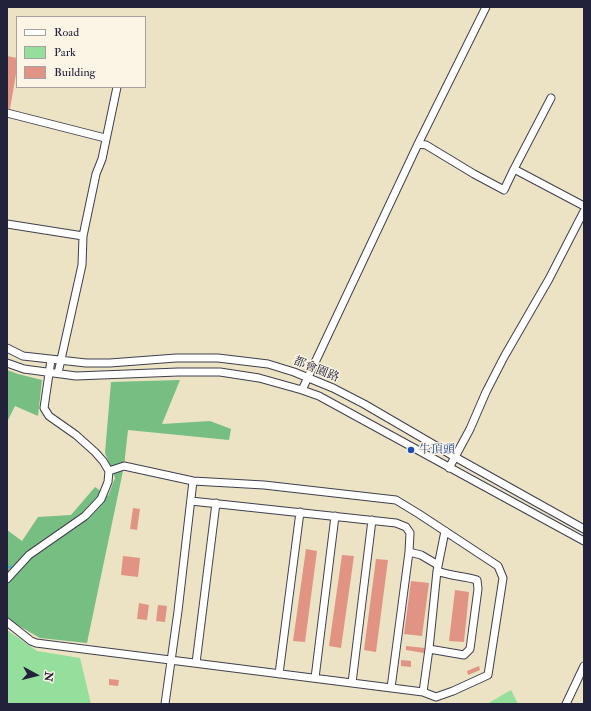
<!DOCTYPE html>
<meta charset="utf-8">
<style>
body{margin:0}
#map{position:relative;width:591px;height:711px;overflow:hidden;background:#ebe3c3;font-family:"IM FELL Double Pica",serif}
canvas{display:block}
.frame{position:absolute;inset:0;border:8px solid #22223b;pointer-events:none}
.legend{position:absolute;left:16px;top:16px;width:130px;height:72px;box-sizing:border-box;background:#fcf5e5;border:1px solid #a5a1a1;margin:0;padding:5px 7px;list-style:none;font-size:12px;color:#22223b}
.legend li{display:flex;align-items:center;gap:8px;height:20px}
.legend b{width:20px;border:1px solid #a5a1a1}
.north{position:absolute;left:16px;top:655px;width:40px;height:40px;-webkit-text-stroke:3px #fcf5e5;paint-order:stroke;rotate:97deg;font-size:11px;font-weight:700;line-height:16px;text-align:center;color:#22223b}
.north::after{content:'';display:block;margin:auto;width:14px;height:18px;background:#22223b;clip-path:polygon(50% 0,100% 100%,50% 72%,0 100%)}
</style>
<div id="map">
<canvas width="591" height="711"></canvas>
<div class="frame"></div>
<ul class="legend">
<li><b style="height:5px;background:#fff"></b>Road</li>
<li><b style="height:11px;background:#94df9b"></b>Park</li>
<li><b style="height:11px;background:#e19484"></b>Building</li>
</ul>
<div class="north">N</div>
</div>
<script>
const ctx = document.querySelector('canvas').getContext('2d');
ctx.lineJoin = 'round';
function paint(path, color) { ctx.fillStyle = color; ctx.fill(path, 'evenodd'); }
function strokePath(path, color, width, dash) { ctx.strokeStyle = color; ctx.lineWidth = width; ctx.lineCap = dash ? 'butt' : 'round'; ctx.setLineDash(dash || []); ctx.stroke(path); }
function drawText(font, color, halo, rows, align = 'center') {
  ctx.font = font + ' "IM FELL Double Pica","Noto Serif TC",serif'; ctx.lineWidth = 3; ctx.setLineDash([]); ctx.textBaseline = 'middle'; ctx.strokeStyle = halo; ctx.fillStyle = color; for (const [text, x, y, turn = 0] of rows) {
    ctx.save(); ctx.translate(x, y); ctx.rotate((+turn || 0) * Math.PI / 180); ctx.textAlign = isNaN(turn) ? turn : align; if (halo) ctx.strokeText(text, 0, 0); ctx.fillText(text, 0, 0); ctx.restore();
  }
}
const green = new Path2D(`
 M7,630L37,651L80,658L91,704H7Z
 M511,690L518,704H487Z`);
const forest = new Path2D(`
 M7,370L18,374L42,380L38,416L15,406L7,422Z
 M180,380L162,424L210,421L231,429L229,440L128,430L124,466L87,643L40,638L7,619V530L22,541L38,517L71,515L95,487L108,496L115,478L105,453L111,382Z`);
const stream = new Path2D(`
 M7,567H11`);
const building = new Path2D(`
 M7,56L17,58V68L10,109L7,108Z
 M133,508L140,509L137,530L130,529Z
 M306,549L317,551L305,642L293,641Z
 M342,555L354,556L341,648L329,646Z
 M123,556L140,558L138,577L121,575Z
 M376,559L388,560L376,652L364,650Z
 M411,581L429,583L422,636L404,634Z
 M455,590L469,592L464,642L449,641Z
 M139,603L149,605L147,620L137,619Z
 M158,605L167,606L165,622L156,621Z
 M406,646L425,648L424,653L406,650Z
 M401,660L411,661V667L401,666Z
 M479,666L480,670L468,675L467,671Z
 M109,679L119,680L118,686L109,685Z`);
const minor = new Path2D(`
 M551,98L514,169L584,206
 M7,113L105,138
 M418,144L426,145L474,174L504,190L514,169
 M7,224L83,236
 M7,348L23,356L86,363H110L176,358H218L268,364L294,372L333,388L364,404L455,457L584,529
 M7,363L24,369L76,376L178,372H220L259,378L302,390L319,396L584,541
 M58,373L82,265L83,236L96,174L102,159L117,87
 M302,390L418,144L486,7
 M449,468L470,429L486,392L504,357L549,279L584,211
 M191,501L396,523L406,527L410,533L409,552L421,555L438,565
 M7,579L29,555L85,516L101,499L108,482L109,471L103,461L95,452L76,435L49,416L44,408L51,360
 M7,622L31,641L36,643L423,692L436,697L453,691L488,675L503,578L498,566L419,514L396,500L264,485L193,481L124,466L109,471
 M429,649L437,571L445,531
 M196,663L216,503
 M279,674L300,512
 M315,678L335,516
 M352,683L372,520
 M391,688L409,552
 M423,692L429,649L464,655L470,649L478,589L477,580C464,576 450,576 437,571
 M165,704L178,611L193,481
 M566,704L584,666`);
const markers = [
 [411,450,4,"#1a4fb4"]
];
const streetNames = [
 ["都會園路",316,370,22]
];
const transitNames = [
 ["牛頂頭",419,450]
];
paint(green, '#94df9b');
paint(forest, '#77be83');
strokePath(stream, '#47afc6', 2);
paint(building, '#e19484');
strokePath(minor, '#403f4f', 9);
strokePath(minor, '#fff', 7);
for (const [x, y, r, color] of markers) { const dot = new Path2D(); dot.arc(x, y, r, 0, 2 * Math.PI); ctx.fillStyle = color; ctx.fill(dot); strokePath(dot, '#fcf5e5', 1.5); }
drawText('12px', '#22223b', '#fcf5e5', streetNames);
drawText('12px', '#164399', '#fcf5e5', transitNames, 'left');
</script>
